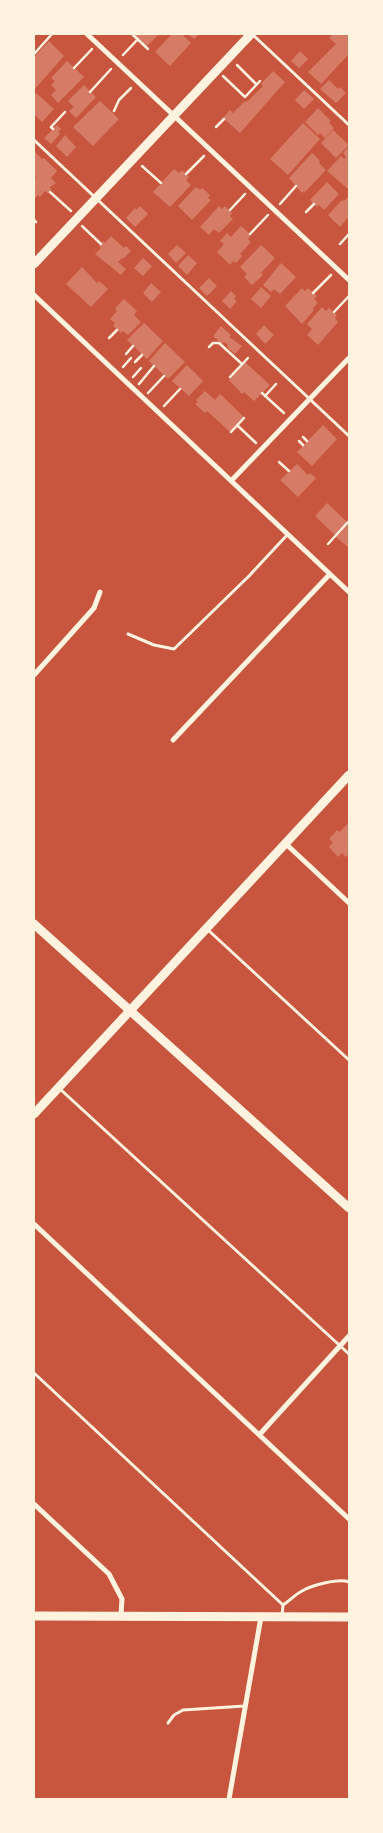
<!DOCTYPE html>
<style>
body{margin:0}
#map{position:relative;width:383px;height:1833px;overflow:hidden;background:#c8553d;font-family:Literata,serif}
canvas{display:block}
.frame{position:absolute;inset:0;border:35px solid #fff3e0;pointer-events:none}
</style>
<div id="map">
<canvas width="383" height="1833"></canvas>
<div class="frame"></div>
</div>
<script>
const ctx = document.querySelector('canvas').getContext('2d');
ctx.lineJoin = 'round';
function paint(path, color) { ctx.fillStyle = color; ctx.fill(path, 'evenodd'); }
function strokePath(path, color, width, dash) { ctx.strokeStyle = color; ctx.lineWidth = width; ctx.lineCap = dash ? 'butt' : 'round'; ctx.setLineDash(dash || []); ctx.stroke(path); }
const building = new Path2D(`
 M134,34H159L147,46Z
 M172,34H182L191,43L170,66L155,52Z
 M188,34H199L194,39Z
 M333,34H349V56L348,55L321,84L308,72L336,44L329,38Z
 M49,41L64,56L34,90V57Z
 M300,51L308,59L299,68L291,61Z
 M67,61L84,77L58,103L51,95L56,90L51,85L55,81L51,78Z
 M273,71L285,82L240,133L223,118L230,110L233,113L243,103L246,101L247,102L263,86L261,84Z
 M329,80L338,89L340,87L346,93L336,103L320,89Z
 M84,85L96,97L76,118L69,111L74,107L68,101Z
 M304,90L314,99L304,109L295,100Z
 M36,93L54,109L42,122L34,114V95Z
 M100,101L119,119L93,146L73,127Z
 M318,108L331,121L329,123L334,128L325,138L320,133L318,135L305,122Z
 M303,123L320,139L288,175L270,159Z
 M57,125L61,129L58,132L60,134L51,144L44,138Z
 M333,130L349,145L336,158L321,143Z
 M65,135L76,147L67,157L56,146Z
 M349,146V188L348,189L327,171L341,156L344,159L346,157L343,153Z
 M34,151L42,159L44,158L57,171L51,178L56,183L50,187L51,190L48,193L45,191L40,197L38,195L34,199L35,181L34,180L36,177L34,175Z
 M312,153L320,161L319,163L326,170L305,192L304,191L302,193L289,178Z
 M174,169L179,173L182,170L189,177L186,180L191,185L170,207L153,192Z
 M327,182L339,194L324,210L319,205L317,207L310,200Z
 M196,187L200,190L202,188L210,195L208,198L211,200L192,220L178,206Z
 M349,196V216L340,227L328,215L342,200L344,201Z
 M140,206L148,214L135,227L126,218L135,208L136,210Z
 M219,206L222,209L225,206L232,213L230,216L233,219L219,233L214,229L209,235L200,227Z
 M241,226L251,235L248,239L251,242L240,254L242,256L236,263L233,261L230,265L217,252L224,244L220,241L227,233L231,237Z
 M111,236L124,248L126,246L131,251L123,259L122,258L118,262L126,269L121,275L95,254L101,248L99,246L103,241L105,243Z
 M177,245L186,253L176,263L168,254Z
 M261,245L275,258L261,273L263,275L252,285L244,277L247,274L240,267Z
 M188,255L197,263L187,275L178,266Z
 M143,258L152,266L143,276L134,268Z
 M281,263L296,277L280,294L274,289L271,292L263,285Z
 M82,267L97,283L99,281L108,289L91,307L66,284Z
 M209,278L217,286L207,296L199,288Z
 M151,283L161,292L152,302L143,293Z
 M261,287L271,296L261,308L251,299Z
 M302,288L305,291L308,288L317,296L314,299L318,303L313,308L314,310L302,324L285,306Z
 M231,291L236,296L234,299L237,301L230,309L222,301Z
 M124,299L137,311L134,315L141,322L128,335L123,331L121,333L113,326L115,323L110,319L117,311L115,308Z
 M322,307L326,311L329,308L337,315L335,318L338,322L318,345L307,335L312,329L307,324Z
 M144,323L163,341L147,359L127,340Z
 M264,325L274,335L265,344L256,334Z
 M221,326L231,335L229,337L242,346L235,354L227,347L228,345L224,342L222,344L213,336Z
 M165,343L185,362L168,379L149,361Z
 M245,362L270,385L254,401L244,392L242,394L229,380Z
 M187,365L203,381L189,396L172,381Z
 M205,391L215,400L220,394L244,417L230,432L207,411L205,413L195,404L198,402L196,400Z
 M323,425L337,439L312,466L297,452Z
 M297,464L308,475L310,473L316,478L298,497L280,480Z
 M327,503L347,522L335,535L315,516Z
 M349,523V548L336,537Z
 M349,822V854L346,857L342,853L338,857L329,847L333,842L329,839L337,830L340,832Z`);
const path = new Path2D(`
 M132,34L148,49
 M34,54L52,34
 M123,55L138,39
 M237,65L256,84
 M74,68L92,49
 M223,76L245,97L260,81
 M90,92L111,69
 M114,111L119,100L131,88
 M216,127L224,119
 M53,129L51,127L65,112
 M142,166L161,183
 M186,174L204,156
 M50,192L71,211
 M280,204L296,186
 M230,210L245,194
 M306,212L314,204
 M34,220L36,222
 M82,226L101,244
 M250,234L268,215
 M340,244L349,234
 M313,293L331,275
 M334,312L349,296
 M109,338L117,330
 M209,347L213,343H219L242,364
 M126,354L133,346
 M135,362L142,355
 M123,367L131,358
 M133,377L141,368
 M230,377L248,358
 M139,384L154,366
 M148,393L164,376
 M262,393L284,413
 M265,396L276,384
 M164,406L180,389
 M238,426L256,443
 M231,432L244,418
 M303,437L307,441
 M299,441L303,445
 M279,462L289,471
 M328,544L348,522`);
const service = new Path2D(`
 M252,34L349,125
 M34,140L349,436
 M128,634L154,645L174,649L249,576L288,534
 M207,929L349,1060
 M60,1089L349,1354
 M34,1373L283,1605
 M282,1615L283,1605C289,1601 296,1594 302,1591C312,1585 339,1578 349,1582
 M168,1723L174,1715L183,1710L245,1706`);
const minor = new Path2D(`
 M87,34L349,280
 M34,295L349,592
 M231,481L349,358
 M34,675L94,608L100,592
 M173,740L330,574
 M285,843L349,903
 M34,1224L349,1519
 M260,1434L349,1336
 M34,1504L109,1574L122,1599L121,1615
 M229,1799L261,1617`);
const tertiary = new Path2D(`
 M34,264L251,34
 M34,924L349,1208`);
const secondary = new Path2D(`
 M34,1114L349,775
 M34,1616L349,1617`);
paint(building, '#d67c66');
strokePath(path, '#fff3e0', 2.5);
strokePath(service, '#fff3e0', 3);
strokePath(minor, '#fff3e0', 5);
strokePath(tertiary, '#fff3e0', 9);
strokePath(secondary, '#fff3e0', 9);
</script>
